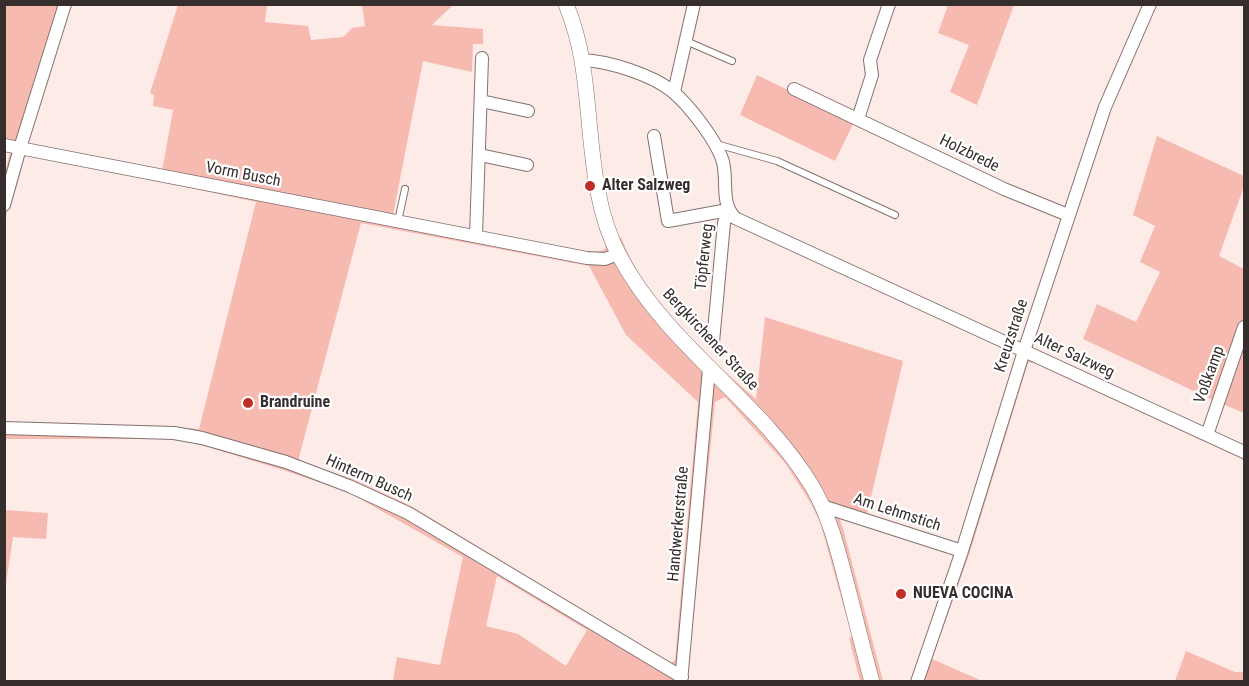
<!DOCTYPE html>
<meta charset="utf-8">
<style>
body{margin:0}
#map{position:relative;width:1249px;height:686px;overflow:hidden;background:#fdebe8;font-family:"Roboto Condensed",sans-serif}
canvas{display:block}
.frame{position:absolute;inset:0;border:6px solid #352e2d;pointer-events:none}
</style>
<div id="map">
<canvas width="1249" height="686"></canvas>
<div class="frame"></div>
</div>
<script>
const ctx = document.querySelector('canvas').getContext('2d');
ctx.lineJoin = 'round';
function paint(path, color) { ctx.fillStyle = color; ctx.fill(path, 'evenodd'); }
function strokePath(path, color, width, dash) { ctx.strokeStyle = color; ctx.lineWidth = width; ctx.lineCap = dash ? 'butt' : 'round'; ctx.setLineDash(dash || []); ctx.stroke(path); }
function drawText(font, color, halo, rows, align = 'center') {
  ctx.font = font + ' "Roboto Condensed",sans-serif'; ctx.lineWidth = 4.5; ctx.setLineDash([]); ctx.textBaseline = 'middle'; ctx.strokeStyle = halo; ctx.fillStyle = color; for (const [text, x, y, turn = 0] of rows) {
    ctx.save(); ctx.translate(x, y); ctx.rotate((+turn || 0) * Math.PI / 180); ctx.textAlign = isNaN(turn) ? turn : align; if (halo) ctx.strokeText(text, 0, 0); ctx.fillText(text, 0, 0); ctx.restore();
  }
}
const green = new Path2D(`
 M5,5H61L18,140L30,143L34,147L162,171L173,110L153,106L154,95L150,93L178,5H267L265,22L308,26L311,40L343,37L352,28L365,26L362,5H453L432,25L483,29V44H473L472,72L423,61L393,215L593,254L605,249L606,240L621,237C647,304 703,353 756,399L765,317L903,361L867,514L835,505L844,532L883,681H860L849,638L852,637L820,522L810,502L785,463L725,397L715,402L687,681H393L397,657L440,665L463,557L348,492L283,470L185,440L169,439H5V423L165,426L199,429L256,202L28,153H24L20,158L5,221V173L10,152L4,148ZM361,223L589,266L626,335L698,402L675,660L671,663L411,506L353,479L298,461ZM497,576L587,630L566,666L518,634L486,626Z
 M948,5H1014L977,105L950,92L969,45L938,33Z
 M757,75L854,122L835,161L740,115Z
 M1157,136L1244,176V189H1243L1219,256L1244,269V413L1220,403L1212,432L1244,448V460L1034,363H1028L970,552L932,659L982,681L913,682L959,549L1021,343L1203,429L1215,401L1083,339L1097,304L1136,322L1160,272L1140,262L1155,226L1133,215Z
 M5,510L48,513L46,539L13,537L5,590Z
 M1186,651L1235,672H1244V681H1175Z`);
const service = new Path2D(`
 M686,41L732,61
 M716,144L777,161L895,215
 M398,221L405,189`);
const minor = new Path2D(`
 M582,60C609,61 652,75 672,91C689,105 717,141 723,162C728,182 720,202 735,218L1244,452
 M794,89L1004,189L1068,215
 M674,92L694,4
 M481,101L528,111
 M858,119L872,75L870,60L889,4
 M654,136L668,221L728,210L724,223L713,342
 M4,145L587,258L605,259L618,254
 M480,155L527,165
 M4,205L20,148L65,4
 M476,236L482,58
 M4,428L174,433L202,438L286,462L349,486L408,513L682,677
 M1207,435L1244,327
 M822,506L962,551
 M681,682L709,369
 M917,682L962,551L1024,351L1105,107L1150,4`);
const tertiary = new Path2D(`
 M566,4C573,22 579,42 582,61C593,125 588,198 620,257C668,347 761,401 812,486C830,517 838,551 847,585C855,617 863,649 872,682`);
const markers = [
 [590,186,6,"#bd2f27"],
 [248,403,6,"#bd2f27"],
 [901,594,6,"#bd2f27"]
];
const streetNames = [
 ["Holzbrede",969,154,26],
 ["Vorm Busch",243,175,11],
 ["Töpferweg",705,257,-84],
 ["Kreuzstraße",1012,336,-72],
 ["Bergkirchener Straße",710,340,47],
 ["Alter Salzweg",1074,356,25],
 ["Voßkamp",1210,375,-70],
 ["Hinterm Busch",369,479,24],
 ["Am Lehmstich",897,513,18],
 ["Handwerkerstraße",679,524,-85]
];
const poiNames = [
 ["Alter Salzweg",602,186],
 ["Brandruine",260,403],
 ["NUEVA COCINA",913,594]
];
paint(green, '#f7bab1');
strokePath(service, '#82726f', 8);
strokePath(minor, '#82726f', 14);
strokePath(tertiary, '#82726f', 16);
strokePath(service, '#fff', 6);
strokePath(minor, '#fff', 12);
strokePath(tertiary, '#fff', 15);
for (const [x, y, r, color] of markers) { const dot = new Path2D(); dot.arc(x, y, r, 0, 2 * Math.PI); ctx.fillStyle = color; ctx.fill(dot); strokePath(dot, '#fff', 2); }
drawText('16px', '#352e2d', '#fff', streetNames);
drawText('bold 16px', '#352e2d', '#fff', poiNames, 'left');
</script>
